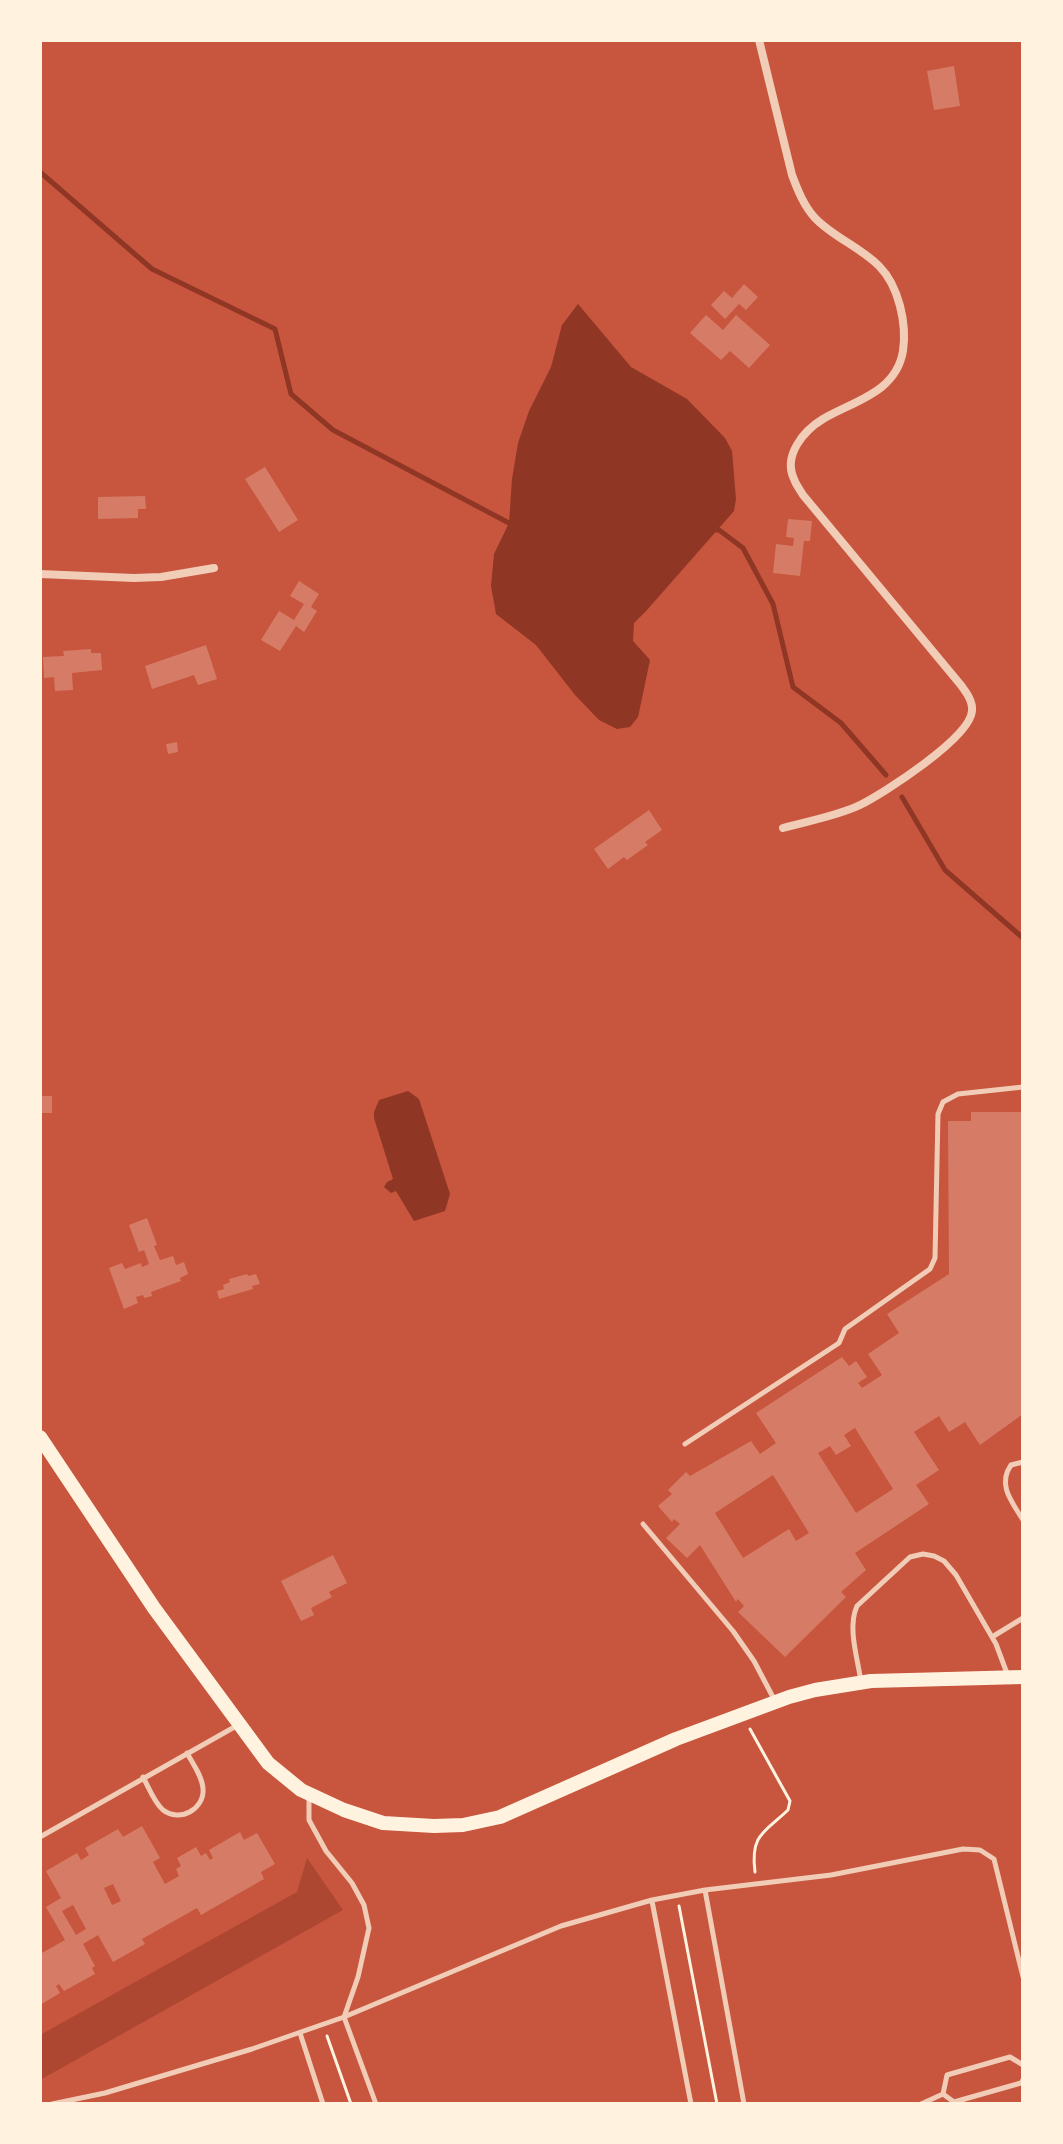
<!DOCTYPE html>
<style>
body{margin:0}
#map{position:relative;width:1063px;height:2144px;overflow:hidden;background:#c8553d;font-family:"Source Sans 3",sans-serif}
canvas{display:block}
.frame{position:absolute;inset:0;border:42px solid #fff3e0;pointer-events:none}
</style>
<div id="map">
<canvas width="1063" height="2144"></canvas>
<div class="frame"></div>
</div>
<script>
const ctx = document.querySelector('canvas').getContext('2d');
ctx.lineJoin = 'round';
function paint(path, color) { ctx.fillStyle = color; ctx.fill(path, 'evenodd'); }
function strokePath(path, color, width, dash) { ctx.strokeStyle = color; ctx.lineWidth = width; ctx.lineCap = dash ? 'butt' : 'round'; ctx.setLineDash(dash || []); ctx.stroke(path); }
const green = new Path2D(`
 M307,1858L343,1910L40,2080V2035L297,1892Z`);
const water = new Path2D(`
 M578,304L631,367L687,399L725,438L732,451L736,499L734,511L647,610L634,623L633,641L650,660L638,717L630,727L617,729L599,720L575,695L536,645L496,614L491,586L494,554L509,523L512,479L518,443L529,411L551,367L562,325Z
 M408,1091L419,1099L450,1194L445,1211L414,1221L396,1191L391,1193L384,1187L387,1182L393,1179L374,1118V1112L379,1100Z`);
const stream = new Path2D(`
 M40,172L152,269L275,329L291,394L333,430L509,523H513
 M715,530H719L743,548L773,604L793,687L841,723L886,775
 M902,797L945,870L1023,938`);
const building = new Path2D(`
 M954,66L960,106L934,110L927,71Z
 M744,284L758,297L746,310L739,304L725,319L711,305L724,291L732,298Z
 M706,315L723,330L736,315L770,345L749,368L730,351L721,360L690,333Z
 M265,467L298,520L279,532L245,479Z
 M145,496L146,509H138V518L98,519V497Z
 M788,519L812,521L810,541H804L800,576L773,573L776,544L793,546L794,538L786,537Z
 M299,581L319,594L311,607L317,611L304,632L296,626L280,651L261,640L279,611L294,620L304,604L290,596Z
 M206,645L217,679L198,685L194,675L152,689L145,666Z
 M91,649V653H101L102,670L72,673L73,690L55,691L54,677L44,678L43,657L64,656L63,651Z
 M177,742L178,752L168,754L166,744Z
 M649,810L662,830L645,842L648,845L627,860L624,857L608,869L594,849Z
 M40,1096H52V1113H40Z
 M971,1112H1023V1414L980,1445L965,1422L949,1432L939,1416L914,1432L939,1470L916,1485L929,1504L855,1553L866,1570L841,1592L846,1597L785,1657L738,1612L744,1606L738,1599L736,1602L700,1545L687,1558L666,1538L680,1524L674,1519L672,1522L658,1506L672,1494L668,1490L686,1472L690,1476L751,1441L760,1454L776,1443L756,1413L842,1357L849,1366L856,1361L867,1377L858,1383L862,1388L882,1375L868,1354L899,1333L887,1314L949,1274L948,1121H971ZM855,1428L893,1489L856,1513L818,1453L830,1446L836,1455L851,1446L844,1435ZM773,1475L809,1533L796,1541L789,1529L743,1558L715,1513Z
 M147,1218L157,1245L154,1246L160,1260L173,1256L176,1265L184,1262L188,1274L180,1278L181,1281L151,1292L152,1296L144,1298L143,1295L136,1297L138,1303L124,1309L109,1268L122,1263L125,1269L141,1263L142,1267L149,1264L144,1250L139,1252L129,1225Z
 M247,1274L248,1276L256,1274L260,1284L252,1286L253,1289L219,1299L217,1291L224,1289L223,1285L230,1282L229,1279Z
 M333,1555L347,1583L329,1592L332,1597L311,1608L314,1615L301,1621L281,1581Z
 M142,1826L160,1858L153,1862L165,1884L179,1876L176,1869L181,1866L177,1858L196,1847L201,1856L206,1853L210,1860L213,1858L209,1850L240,1832L244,1840L257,1833L275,1864L261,1872L264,1879L201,1915L197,1908L142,1939L145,1944L113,1962L98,1935L83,1944L95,1966L92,1968L95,1974L64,1991L59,1984L56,1986L60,1993L40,2005V1954L65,1940L46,1907L61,1898L46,1871L77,1853L81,1860L89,1855L85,1848L118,1829L123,1837ZM113,1884L121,1901L112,1905L104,1888ZM73,1905L86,1929L76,1935L62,1911Z`);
const path = new Path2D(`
 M750,1729L790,1801L788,1810C765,1832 750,1834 755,1872
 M679,1906L717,2104
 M327,2036L351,2104`);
const service = new Path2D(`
 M685,1444L839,1343L845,1329L930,1269L935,1258L938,1114L943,1102L958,1094L1023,1087
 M1023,1462L1011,1465C997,1485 1012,1502 1023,1520
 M643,1524L733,1631L754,1661L775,1701
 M992,1637L1023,1618
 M861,1682C858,1659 847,1628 857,1606L910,1557L923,1554L934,1556L944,1561L956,1575L996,1644L1008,1676
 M143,1777C149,1788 154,1802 163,1810C180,1823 205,1809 203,1788C202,1776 193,1764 187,1753
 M309,1796V1820L326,1851L352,1883L364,1905L369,1928L358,1977L344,2017L376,2104
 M40,1837L238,1725
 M705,1890L744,2104
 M652,1901L691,2104
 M300,2033L323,2104
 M943,2094L947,2075L1010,2057L1023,2065
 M943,2094L954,2102L1021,2083L1023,2080
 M52,2104L105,2093L252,2049L344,2017L561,1926L652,1900L705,1890L831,1875L963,1849L980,1850L994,1859L1023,1977
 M921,2104L943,2094`);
const minor = new Path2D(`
 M759,40L792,175C798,191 804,206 815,218C833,237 860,247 879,266C899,286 907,324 903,351C896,393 853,401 823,419C803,431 783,456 794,479C796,485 800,490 803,495L960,684C966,692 973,701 972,711C970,738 884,793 860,805C837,816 808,821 783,828
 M40,574L134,578L161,577L214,568`);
const secondary = new Path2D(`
 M40,1437L154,1608L268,1763L301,1790L344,1810L383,1823L434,1826L463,1825L500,1817L676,1739L789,1697L815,1690L871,1681L1023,1677`);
paint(green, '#ae4732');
paint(water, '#8f3625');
strokePath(stream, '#8f3625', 5);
paint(building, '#d67c66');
strokePath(path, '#fff3e0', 3);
strokePath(service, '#f1ccb7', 5);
strokePath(minor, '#f1ccb7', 8);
strokePath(secondary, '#fff3e0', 14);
</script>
